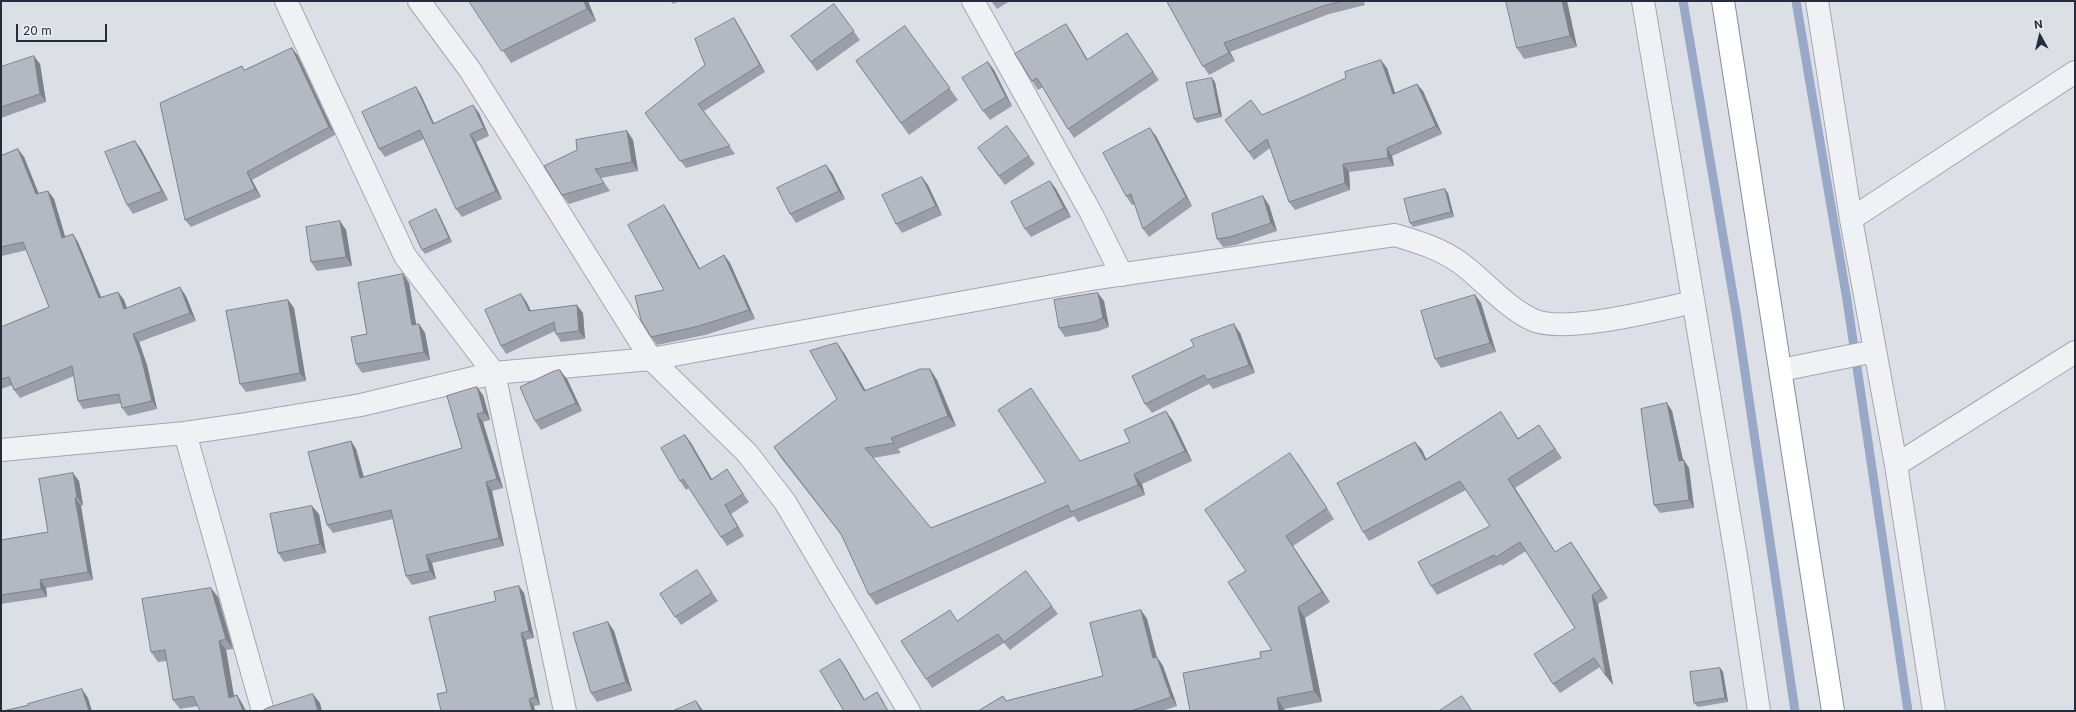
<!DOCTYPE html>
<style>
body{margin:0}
#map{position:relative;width:2076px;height:712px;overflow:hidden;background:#dddfe7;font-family:Inter,sans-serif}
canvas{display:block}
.frame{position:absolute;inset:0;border:2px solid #272c3d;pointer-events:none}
.north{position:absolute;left:2020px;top:16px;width:40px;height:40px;-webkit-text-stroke:3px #eceef4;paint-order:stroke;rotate:352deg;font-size:11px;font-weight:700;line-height:16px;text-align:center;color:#272c3d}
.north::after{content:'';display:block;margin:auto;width:14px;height:18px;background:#272c3d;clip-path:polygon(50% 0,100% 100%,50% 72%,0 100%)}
.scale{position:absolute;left:16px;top:24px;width:91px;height:18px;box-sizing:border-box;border:2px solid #272c3d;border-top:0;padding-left:5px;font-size:12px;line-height:14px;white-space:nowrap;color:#272c3d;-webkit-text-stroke:3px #eceef4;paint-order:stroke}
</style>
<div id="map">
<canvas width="2076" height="712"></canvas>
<div class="frame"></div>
<div class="north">N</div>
<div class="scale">20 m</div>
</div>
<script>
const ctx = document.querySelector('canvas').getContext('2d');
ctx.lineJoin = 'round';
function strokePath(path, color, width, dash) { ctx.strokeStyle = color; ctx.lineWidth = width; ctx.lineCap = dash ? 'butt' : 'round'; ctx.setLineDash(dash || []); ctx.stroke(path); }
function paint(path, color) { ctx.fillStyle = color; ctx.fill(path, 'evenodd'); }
const stream = new Path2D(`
 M1683,1L1737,318L1795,711
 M1796,1L1847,300L1908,711`);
const minor = new Path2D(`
 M286,1L405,256L494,373L565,711
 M419,1L470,70L651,359L747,453L785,502L909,711
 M973,1L1091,213L1122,275
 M1643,1L1738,568L1759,711
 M1817,1L1851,219L1896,465L1934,711
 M1851,219L2075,72
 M1781,370L1875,351
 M185,433L263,711
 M1,450L185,433L247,424L361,405L494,373L651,359L1097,278L1395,235C1418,242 1439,248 1459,262C1484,280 1505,307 1533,320C1565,334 1657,310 1693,302
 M1896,465L2075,352`);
const highway = new Path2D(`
 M1723,1L1833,711`);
const wall = new Path2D(`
 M470,1H588L596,21L511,63Z
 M671,1H680L673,4Z
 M991,1H1010L997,9Z
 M1167,1H1364L1365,5L1329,14L1230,52L1235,61L1209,75L1203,66Z
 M1567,1L1577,47L1524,59L1517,48Z
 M834,4L860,40L817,71L791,36Z
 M734,18L739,26L765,72L704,111L735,154L686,168L645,113L705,65Z
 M1066,24L1072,33L1088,60L1127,33L1159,80L1074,138L1068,129L1043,87L1038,90L1032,81Z
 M905,26L958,100L909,135L856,61Z
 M292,48L298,56L335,135L252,180L261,197L191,227L185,220L245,70Z
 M988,62L994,70L1012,106L990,120L983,111Z
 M40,64L46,102L1,118V67Z
 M1387,68L1395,93L1417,84L1423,91L1442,134L1392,156L1394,166L1349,172L1350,190L1295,210L1289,202L1270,148L1254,160L1225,120L1262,115Z
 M1215,82L1222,117L1197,123L1194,119Z
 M416,87L421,95L434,123L479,113L489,136L476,142L502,199L462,217L456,209L424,139L385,157L379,149Z
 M627,131L633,140L638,171L601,178L610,191L569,204L562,195Z
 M1156,136L1192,206L1149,237L1143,229L1135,204L1132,205L1126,196Z
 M18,149L24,157L39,194L48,191L54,199L65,237L78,242L101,298L118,292L124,300L127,308L186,296L196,321L139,342L147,365L157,409L128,416L122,408L121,403L83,409L78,401L74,376L20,398L14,390L13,385L1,389V327L49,307L27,250L2,256H1V156Z
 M141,149L168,200L133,214L127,205Z
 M1029,156L1035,164L1005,185L984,157Z
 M826,165L832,173L845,199L796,223L790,214Z
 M1050,181L1056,189L1071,217L1031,237L1025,229Z
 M928,185L942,215L902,233L896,224Z
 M1448,193L1454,217L1413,227L1410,223Z
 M664,205L670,214L700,269L724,255L730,263L755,319L705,335L657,345L651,337L664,290Z
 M1269,205L1277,231L1236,245L1223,247L1217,239Z
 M439,214L452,242L425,254L422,250Z
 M340,221L346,230L352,266L317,271L311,262Z
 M403,274L409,283L416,325L419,324L425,333L430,360L362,373L356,364L367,334Z
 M1475,295L1481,303L1496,352L1441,368L1435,359Z
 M288,300L294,308L306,381L246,392L240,384Z
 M526,301L531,311L583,313L585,339L561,342L556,334L555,331L506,354L501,346Z
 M1104,301L1109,327L1099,331L1065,337L1059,328Z
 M1240,333L1255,373L1213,389L1209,384L1152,413L1145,404Z
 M844,353L866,391L930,369L937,380L956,426L898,449L901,453L873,458L931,528L1046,482L1081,461L1130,442L1173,421L1192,461L1142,484L1145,495L1078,522L1074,516L876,605L869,595L842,536L781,458L774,447L837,399Z
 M567,379L582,411L541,430L535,421Z
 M483,395L490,420L483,422L503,488L492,491L504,546L432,563L436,579L412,585L406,576L393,519L333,533L327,525L351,441L356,449L364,477L462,448Z
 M1667,403L1672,411L1683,461L1689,468L1694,508L1660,513L1654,505Z
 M1501,412L1518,438L1539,425L1562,458L1515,488L1555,552L1571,542L1608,598L1598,604L1613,685L1600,667L1560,693L1553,684L1575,628L1526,551L1502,566L1501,564L1437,595L1431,586L1490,526L1466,490L1369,541L1363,532L1415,442L1422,450L1426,459Z
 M685,435L691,443L712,479L727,469L749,502L731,514L744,536L727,546L689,488L686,490L680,481Z
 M1298,463L1334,519L1293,546L1330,602L1305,618L1322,702L1284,709L1285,711H1190L1272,650L1246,571Z
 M79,481L83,505L81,506L93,580L46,588L47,597L1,604V540L48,532Z
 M319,514L326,553L284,562L278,553Z
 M697,570L718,601L681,625L660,594Z
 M519,586L524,593L534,638L526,640L540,705L534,706L535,711H441L447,692L496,601Z
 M218,597L233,649L226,650L234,696L237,695L243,705L198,706L180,709L173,700L167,661L158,662L151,652Z
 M1052,606L1058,614L1010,650L1004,643L932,688L926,679L958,621Z
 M1141,610L1147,619L1157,657L1163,666L1177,706L1162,711H978L1003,696L1006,701L1103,676Z
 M608,622L614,631L632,691L597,702L591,693Z
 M1720,668L1723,672L1728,702L1698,707L1694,703Z`);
const shadedWall = new Path2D(`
 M584,1H588L596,21L587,9Z
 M1562,1H1567L1577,47L1570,36Z
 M734,18L739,26L765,72L760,65Z
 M1066,24L1072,33L1093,69L1087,60Z
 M1224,43L1230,52L1235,61L1229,53Z
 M292,48L298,56L335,135L329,127Z
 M34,56L40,64L46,102L40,94Z
 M1381,60L1387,68L1398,102L1393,94Z
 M988,62L994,70L1012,106L1006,97Z
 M1212,78L1215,82L1222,117L1219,113Z
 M1417,84L1423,91L1442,134L1436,126Z
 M416,87L421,95L438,132L433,124Z
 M473,105L479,113L489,136L484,128Z
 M1150,128L1156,136L1192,206L1186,197Z
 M627,131L633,140L638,171L632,162Z
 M470,134L476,142L502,199L496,191Z
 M135,141L141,149L168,200L162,191Z
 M1387,148L1392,156L1394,166L1388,158Z
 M18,149L24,157L42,202L36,194Z
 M1343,164L1349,172L1350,190L1345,183Z
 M826,165L832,173L845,199L839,191Z
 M247,172L252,180L261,197L255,189Z
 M922,177L928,185L942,215L936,206Z
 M1050,181L1056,189L1071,217L1064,208Z
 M1445,189L1448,193L1454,217L1451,212Z
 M48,191L54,199L68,246L62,238Z
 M1263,196L1269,205L1277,231L1271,223Z
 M664,205L670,214L705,278L699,269Z
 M436,209L439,214L452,242L449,238Z
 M340,221L346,230L352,266L346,257Z
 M73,234L78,242L105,306L99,298Z
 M724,255L730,263L755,319L749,310Z
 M403,274L409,283L418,334L412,325Z
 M180,287L186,296L196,321L190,313Z
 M118,292L124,300L130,317L124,309Z
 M1098,293L1104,301L1109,327L1103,318Z
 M521,294L526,301L535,319L529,311Z
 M1475,295L1481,303L1496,352L1490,343Z
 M288,300L294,308L306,381L300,373Z
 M577,305L583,313L585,339L579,331Z
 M419,324L425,333L430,360L424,352Z
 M1234,324L1240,333L1255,373L1249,365Z
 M133,334L139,342L147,365L157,409L152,401Z
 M837,343L844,353L872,402L864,391Z
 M930,369L937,380L956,426L948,416Z
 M560,370L567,379L582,411L576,403Z
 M477,387L483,395L490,420L484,412Z
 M1667,403L1672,411L1685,468L1679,461Z
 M1166,411L1173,421L1192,461L1185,451Z
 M477,414L483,422L503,488L497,479Z
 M685,435L691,443L717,488L711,480Z
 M351,441L356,449L366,486L360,478Z
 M1415,442L1422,450L1431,469L1425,460Z
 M1684,460L1689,468L1694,508L1689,500Z
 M73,473L79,481L83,505L77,497Z
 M1134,474L1142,484L1145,495L1138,485Z
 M1508,479L1515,488L1561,561L1555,552Z
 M486,482L492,491L504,546L499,538Z
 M75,498L81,506L93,580L88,572Z
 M725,505L731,514L744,536L738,527Z
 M312,506L319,514L326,553L320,544Z
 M1286,536L1293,546L1330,602L1322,592Z
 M1571,542L1577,551L1608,598L1601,589Z
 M426,555L432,563L436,579L430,571Z
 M40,580L46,588L47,597L41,589Z
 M519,586L524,593L534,638L529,631Z
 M211,588L218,597L233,649L226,639Z
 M1592,595L1598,604L1613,685L1606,676Z
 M1298,607L1305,618L1322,702L1314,691Z
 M1141,610L1147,619L1159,667L1153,658Z
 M608,622L614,631L632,691L626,682Z
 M521,633L526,640L540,705L535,697Z
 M219,641L226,650L236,708L229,698Z
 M1157,657L1163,666L1177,706L1171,697Z
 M840,659L845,666L869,707L864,700Z
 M1720,668L1723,672L1728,702L1725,698Z
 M82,689L88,698L92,711H89Z
 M877,692L882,699L888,711Z
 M313,694L320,703L322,711H318Z
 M237,695L243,705L246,711H243Z
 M1277,698L1284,709L1285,711H1279Z
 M529,699L534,706L535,711H532Z
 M696,701L702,709L703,711H701Z`);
const building = new Path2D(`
 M469,1H584L587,9L502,51Z
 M1167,1H1342L1323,6L1224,43L1229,53L1203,66Z
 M1506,1H1562L1570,36L1517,48Z
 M834,4L854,31L811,62L791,36Z
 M734,18L760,65L698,104L730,146L680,161L645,113L705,65L695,39Z
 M1066,24L1087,60L1127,33L1153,72L1068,129L1037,78L1032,81L1015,54Z
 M905,26L950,88L901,123L856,61Z
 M292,48L329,127L247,172L255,189L185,220L160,103L242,66L244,70Z
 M34,56L40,94L1,107V67Z
 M1381,60L1393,94L1417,84L1436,126L1387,148L1388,158L1343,164L1345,183L1289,202L1267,139L1249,152L1225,120L1251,100L1262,115L1346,78L1345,72Z
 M988,62L1006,97L983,111L962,78Z
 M1212,78L1219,113L1194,119L1186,83Z
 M416,87L433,124L473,105L484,128L470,134L496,191L456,209L420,130L379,149L362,112Z
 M1007,126L1029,156L999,176L978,148Z
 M1150,128L1186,197L1143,229L1131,194L1126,196L1103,153Z
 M627,131L632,162L595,169L604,183L562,195L544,166L577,150L576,140Z
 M135,141L162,191L127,205L105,152Z
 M18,149L36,194L48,191L62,238L73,234L99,298L118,292L124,309L180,287L190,313L133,334L141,357L152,401L122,408L119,394L78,401L72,366L14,390L9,377L1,379V327L49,307L23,242L1,247V156Z
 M826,165L839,191L790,214L777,188Z
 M922,177L936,206L896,224L882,195Z
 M1050,181L1064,208L1025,229L1011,202Z
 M1445,189L1451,212L1410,223L1404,199Z
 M1263,196L1271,223L1230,237L1217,239L1212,214Z
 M664,205L699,269L724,255L749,310L699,326L651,337L641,320L635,296L664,290L628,225Z
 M436,209L449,238L422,250L409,222Z
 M340,221L346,257L311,262L306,227Z
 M403,274L412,325L419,324L424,352L356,364L351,337L367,334L358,283Z
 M1098,293L1103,318L1093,322L1059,328L1054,300Z
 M521,294L529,311L577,305L579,331L556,334L554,322L501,346L485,310Z
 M1475,295L1490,343L1435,359L1421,311Z
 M288,300L300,373L240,384L226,311Z
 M1234,324L1249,365L1207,380L1204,375L1145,404L1132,376L1194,346L1191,340Z
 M837,343L864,391L920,369H930L948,416L891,438L894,443L865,448L931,528L1046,482L998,410L1031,388L1080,461L1130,442L1124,430L1166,411L1185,451L1134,474L1138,485L1071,512L1068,505L869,595L841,534L774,447L837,399L810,351Z
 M560,370L576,403L535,421L520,387L554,371Z
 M477,387L484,412L477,414L497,479L486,482L499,538L426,555L430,571L406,576L391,510L327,525L308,452L351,441L360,478L462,448L447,396Z
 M1667,403L1679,461L1684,460L1689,500L1654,505L1641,409Z
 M1501,412L1518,439L1539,425L1555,449L1508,479L1555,552L1571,542L1601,589L1592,595L1606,676L1594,658L1553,684L1534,654L1575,628L1520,542L1496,557L1494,555L1431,586L1418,562L1490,526L1460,481L1363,532L1337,483L1415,442L1425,460Z
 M685,435L711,480L727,469L743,494L725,505L738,527L721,537L683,479L680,481L661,448Z
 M1290,453L1327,508L1286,536L1322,592L1298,607L1314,691L1277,698L1279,711H1190L1183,673L1261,658L1260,652L1272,650L1228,582L1246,571L1205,510Z
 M73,473L77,497L75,498L88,572L40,580L41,589L1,595V540L48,532L39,479Z
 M312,506L320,544L278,553L270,514Z
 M697,570L712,593L675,617L660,594Z
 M1026,571L1052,606L1004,642L998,634L926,679L901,641L950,610L957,621Z
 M519,586L529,631L521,633L535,697L529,699L532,711H441L437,694L447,692L429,617L496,601L494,592Z
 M211,588L226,639L219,641L229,698L237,695L243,711H200L193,696L173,700L165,650L151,652L142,599Z
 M1141,610L1153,658L1157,657L1171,697L1131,711H978L1003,696L1006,701L1103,676L1090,623Z
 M608,622L626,682L591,693L573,633Z
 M840,659L864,700L877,692L888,711H844L820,671Z
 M1720,668L1725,698L1694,703L1690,672Z
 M82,689L89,711H3L29,705L28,704Z
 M313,694L318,711H262L267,708Z
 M1462,696L1472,711H1439Z
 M696,701L701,711H673Z`);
strokePath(stream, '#98a8c7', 9);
strokePath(minor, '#a3a6b1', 24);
strokePath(highway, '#848b9d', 24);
strokePath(minor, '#eff1f5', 22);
strokePath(highway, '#fff', 22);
paint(wall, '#9b9ea8');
paint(shadedWall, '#7e8188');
paint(building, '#b4b8c3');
strokePath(building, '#7e8188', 1);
</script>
